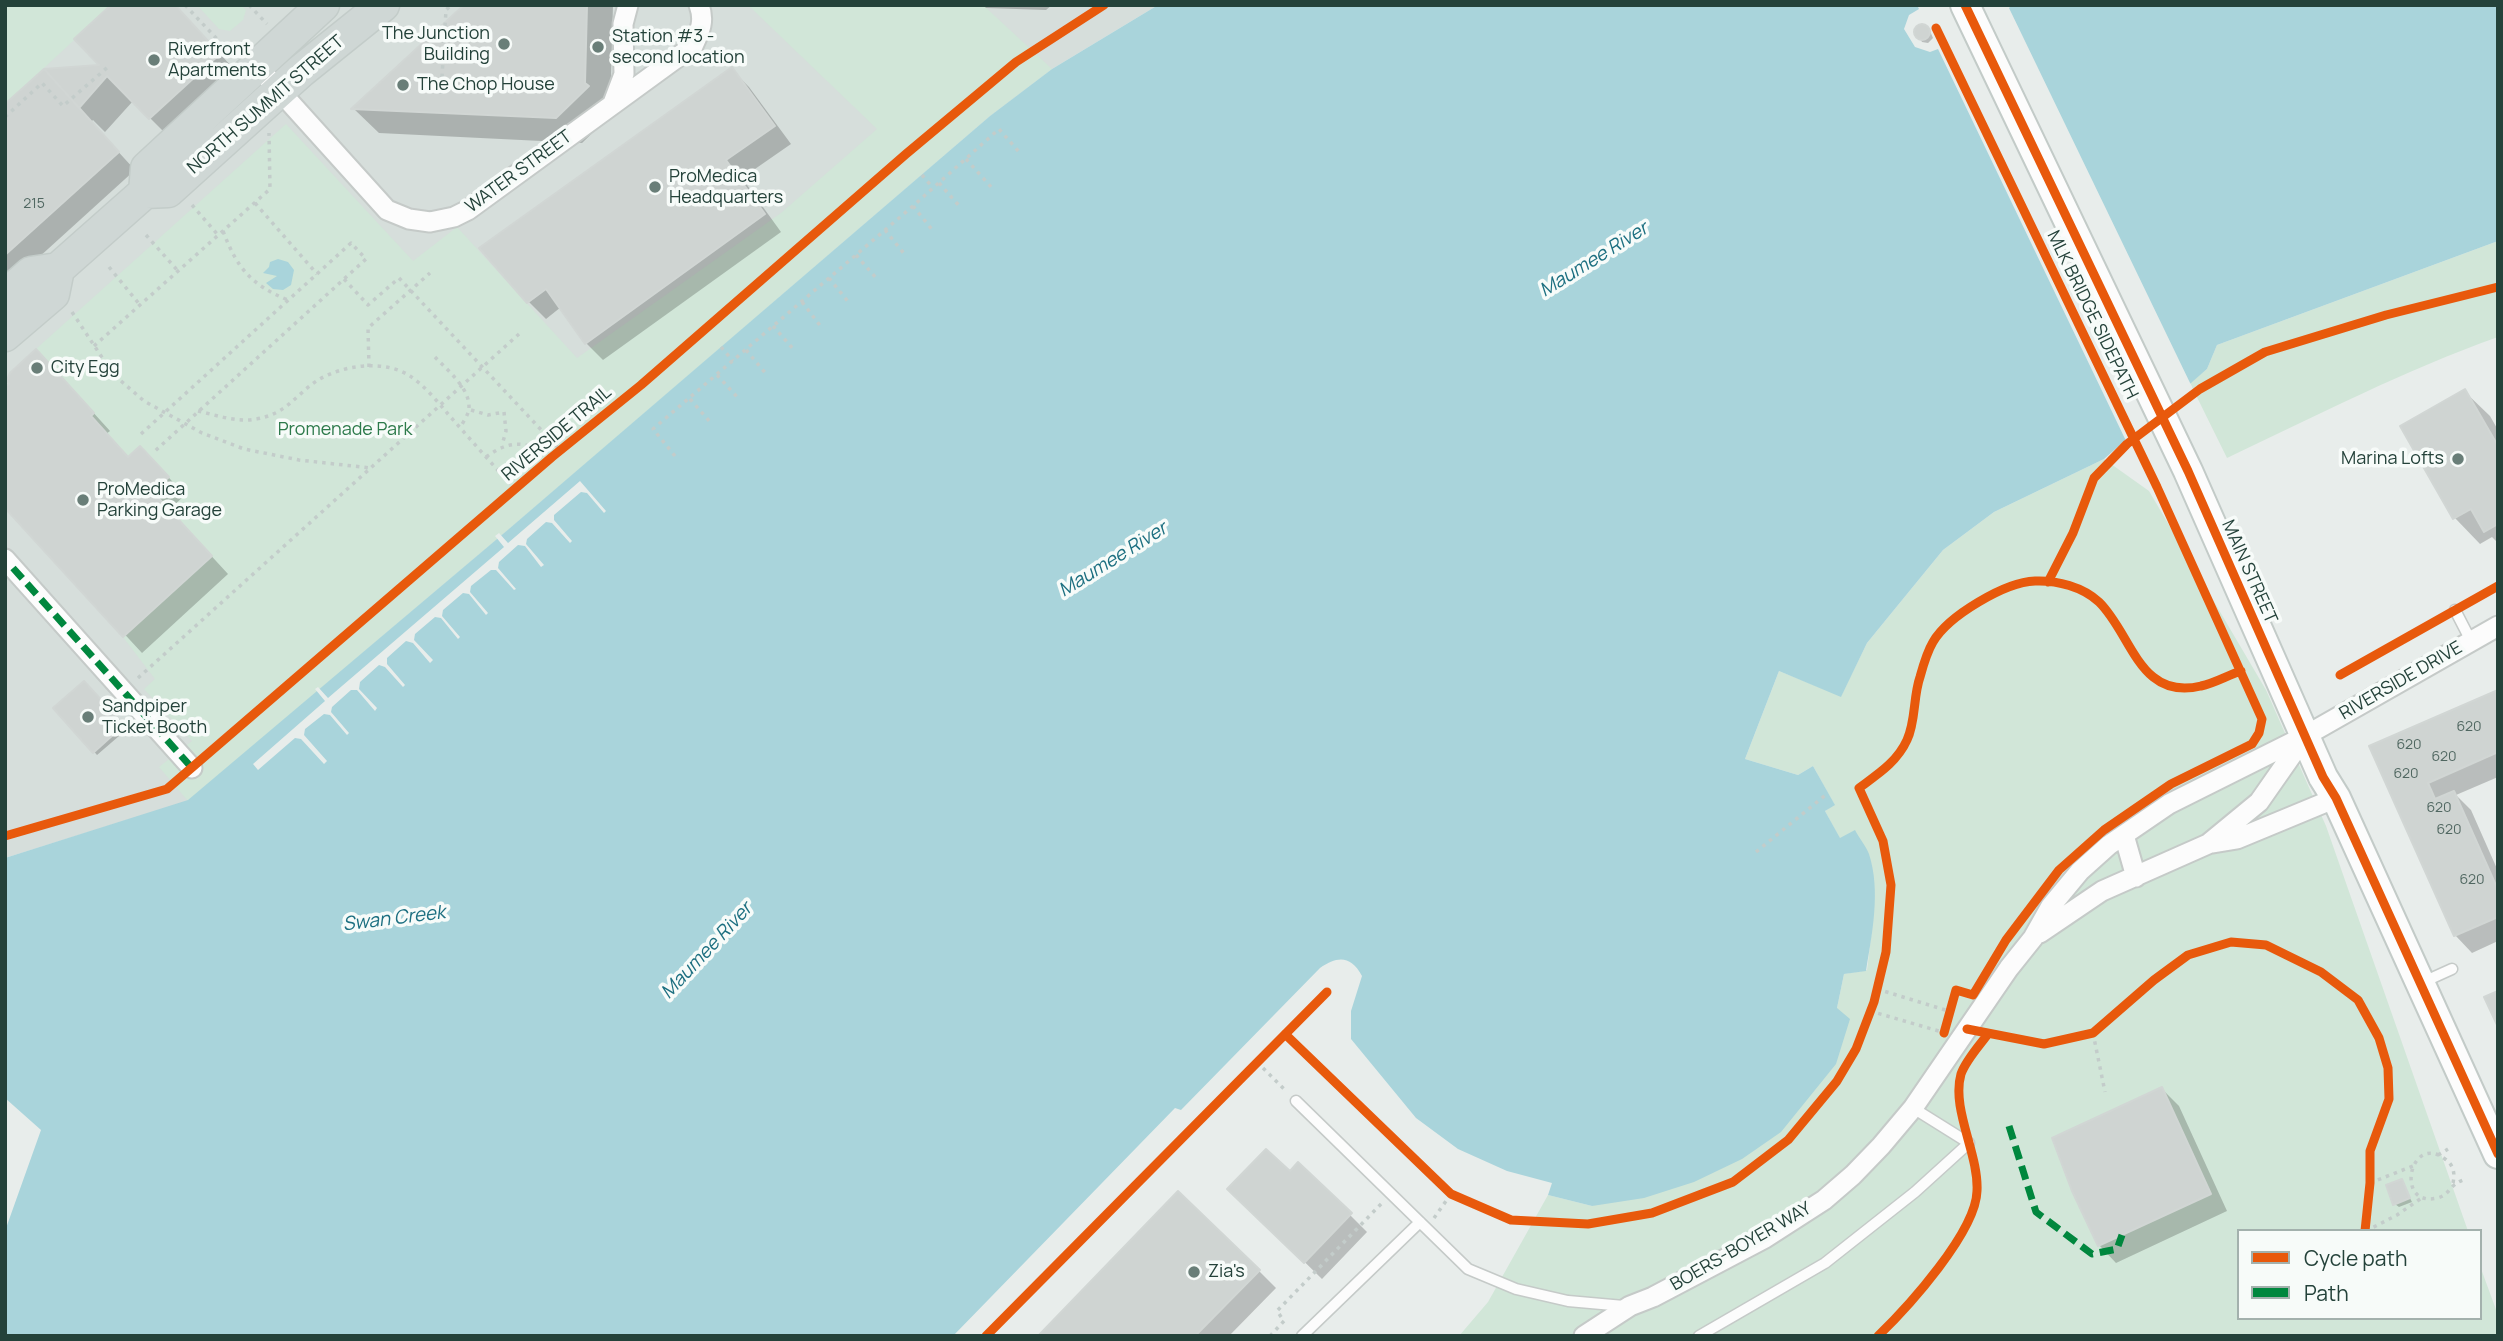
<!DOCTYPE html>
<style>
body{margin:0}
#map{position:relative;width:2503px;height:1341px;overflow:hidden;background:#e8edeb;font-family:Manrope,sans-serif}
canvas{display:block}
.frame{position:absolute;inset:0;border:7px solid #24423a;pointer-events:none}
.legend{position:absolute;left:2237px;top:1229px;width:245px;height:91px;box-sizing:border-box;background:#f7fbf9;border:2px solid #a3b1ad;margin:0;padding:9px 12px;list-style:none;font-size:21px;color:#24423a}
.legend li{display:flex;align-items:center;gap:14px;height:35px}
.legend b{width:35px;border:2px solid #a3b1ad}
</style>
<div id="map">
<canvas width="2503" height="1341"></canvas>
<div class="frame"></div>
<ul class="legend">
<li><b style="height:9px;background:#e8590c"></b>Cycle path</li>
<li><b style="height:9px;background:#00873e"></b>Path</li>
</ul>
</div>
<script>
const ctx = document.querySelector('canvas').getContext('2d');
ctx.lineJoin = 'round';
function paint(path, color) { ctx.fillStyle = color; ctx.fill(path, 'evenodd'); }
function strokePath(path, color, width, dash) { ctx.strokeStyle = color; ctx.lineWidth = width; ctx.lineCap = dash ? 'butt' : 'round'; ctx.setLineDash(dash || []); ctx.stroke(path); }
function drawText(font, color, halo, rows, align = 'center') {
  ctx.font = font + ' Manrope,sans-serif'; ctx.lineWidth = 7; ctx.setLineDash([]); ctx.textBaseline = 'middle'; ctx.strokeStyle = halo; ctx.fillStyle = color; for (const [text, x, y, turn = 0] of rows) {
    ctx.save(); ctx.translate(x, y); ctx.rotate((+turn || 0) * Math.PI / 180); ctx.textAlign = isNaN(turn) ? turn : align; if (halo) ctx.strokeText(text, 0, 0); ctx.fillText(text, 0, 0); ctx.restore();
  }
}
const built = new Path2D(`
 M5,5H1158L1052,69L990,116L510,528L188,801L5,858Z`);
const green = new Path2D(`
 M5,5H112L5,104Z
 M197,5H241L246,10L243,20L230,31L219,29Z
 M748,5H983L1052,69L990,116L568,479L188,801L159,767L192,741L144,689L155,679L123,637L212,556L153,492L168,477L140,446L128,457L91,416L94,413L36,349L286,124L413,261L457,227L577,358L781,213L877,129Z
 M2498,241V337C2405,370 2316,416 2227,458L2190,383L2207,369L2217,345Z
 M2104,459L2149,491L2266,690L2326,826L2468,1231H2239V1318H2480V1266L2498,1315V1336H1459L1488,1302L1548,1195L1592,1206L1837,1008L1844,974L1867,970L1872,929L1874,890L1868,854L1840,839L1825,811L1834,804L1813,766L1798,775L1745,759L1779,671L1841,696L1867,643L1943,550L1994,512Z`);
const water = new Path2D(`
 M1158,5H2498V241L2217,345L2207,369L2104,459L1994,512L1943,550L1867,643L1841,697L1779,671L1745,759L1798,775L1813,766L1835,805L1825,811L1840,838L1855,830C1859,838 1866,846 1869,854C1881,891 1872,934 1866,971L1844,974L1837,1008L1850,1019L1836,1064L1781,1132L1742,1159L1694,1182L1644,1198L1592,1206L1548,1195L1552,1183L1507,1171L1458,1149L1416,1118L1351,1039V1011L1362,976C1351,955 1337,956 1320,968L1181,1110L1175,1108L953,1336H5V1231L41,1130L5,1098V858L188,800L510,528L990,116L1052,69Z
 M278,259L288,262L294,270L291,285L283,290L273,289L266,283L277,276L263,273L269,267L270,262Z`);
const pier = new Path2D(`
 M1917,5H2012L2009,8L2192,387L2127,443L1938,49L1930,52L1915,47L1904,29L1909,15L1919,9Z
 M580,481L606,511L604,513L587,493L581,492L554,515V520L572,541L570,543L552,523L546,522L527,539L526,544L544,565L541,567L525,546L518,545L499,562L498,568L516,589L514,590L496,570H491L471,586L470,592L488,613L486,615L469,594L463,593L443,610L442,616L460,637L458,639L441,618L435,617L415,634L414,640L433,660L430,663L413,643L406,641L387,658V664L405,685L403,687L385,667L379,665L360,682L359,689L377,708L375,711L357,690H351L332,707L331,712L349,733L347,735L330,715L324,714L305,729L304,735L327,761L324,764L301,739L295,738L258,770L253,764L325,701L315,689L318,687L328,698L504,547L495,536L499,533L508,543Z`);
const shadow = new Path2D(`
 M114,5H175L245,81L175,143L133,101L105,132L93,120L91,122L135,170L5,288V106L102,67Z
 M467,5H613L610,110L613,113L582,143L379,133L354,109Z
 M983,5H1052L1046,10L986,8Z
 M1922,25L1930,31L1933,38L1928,43L1922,42L1915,30L1916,27Z
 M732,70L749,87L791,144L742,178L781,232L603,360L586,343L561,307L546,319L529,302Z
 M53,368L110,431L106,434L129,459L157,465L185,495L169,510L228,574L142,653L5,505Z
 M2464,391L2490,416L2498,430V543L2492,537L2480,544L2455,518L2402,426Z
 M84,683L126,730L97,755L56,708Z
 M2498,692V777L2456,795L2471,810L2498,871V941L2472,953L2455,935L2372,747Z
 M2162,1089L2179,1106L2227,1211L2116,1263L2099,1245Z
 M1290,1173L1350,1215L1367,1232L1322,1279L1230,1189Z
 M2401,1181L2412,1202L2399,1207L2395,1204Z
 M1259,1271L1276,1288L1229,1336H1040Z`);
const building = new Path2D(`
 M111,5H175L220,54L149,119L107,76L79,108L44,69L99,65L74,39Z
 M464,5H587L585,83L589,86L556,118L351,109Z
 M1914 32a8 8 0 1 1 16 0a8 8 0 1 1-16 0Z
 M732,67L775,126L726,160L765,214L585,344L546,289L527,303L479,248Z
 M44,69L119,152L5,255V104Z
 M36,349L94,413L91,416L128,457L140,446L169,477L153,492L212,556L123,637L5,508V387L9,384L7,380L10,373Z
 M2465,389L2498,446V524L2484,532L2471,509L2453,519L2400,426Z
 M84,681L124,725L93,753L53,708Z
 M2498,690V752L2428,783L2435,799L2454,791L2498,890V917L2454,936L2369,746Z
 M2498,991V1027L2484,997Z
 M2162,1087L2211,1194L2098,1246L2072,1191L2052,1138Z
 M1266,1149L1290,1171L1298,1162L1352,1213L1304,1263L1227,1189Z
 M2402,1179L2410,1198L2393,1205L2386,1185Z
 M1178,1191L1260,1270L1195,1336H1038Z`);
const path = new Path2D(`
 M185,5L232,55
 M249,5L267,24
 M441,94L446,10L451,5
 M5,117L42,83L63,106L109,66
 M966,159L992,188
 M922,175L933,188
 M939,183L961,208
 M255,203L317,274
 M192,205L218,235
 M913,206L934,232
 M885,230L906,256
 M223,231C237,268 251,285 288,300
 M146,235L178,271
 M856,255L877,279
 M109,267L140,305
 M829,278L850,304
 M344,279L368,305L399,278L560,450
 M802,302L822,328
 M72,312L113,374L144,401L202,433L244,449L299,460L371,468
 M773,326L795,351
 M94,346L270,189L269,133
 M721,347L733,361
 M746,350L767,375
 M435,357C447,370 470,388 469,408C469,414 463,422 460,428
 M369,367L368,328L430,273
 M717,375L739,399
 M690,399L711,423
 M471,410L488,415L504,412L506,431L502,445
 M198,411C216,415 238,423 256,419C287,414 295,395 318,380C343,365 384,359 410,376C424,385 437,401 448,414C470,439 492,464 515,489
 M141,434L351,243L366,259L155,451
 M675,456L653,429L913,206L999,129L1020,153
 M486,457C511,439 526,441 552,457
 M138,678L519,334
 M1756,852L1828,793
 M1877,989L1955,1013
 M1870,1011L1942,1032
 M2093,1033L2105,1092
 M1257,1062L1287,1092
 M2438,1155L2448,1149
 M2370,1183L2413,1166
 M2453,1183C2455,1174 2454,1165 2445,1159C2410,1132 2394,1208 2437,1198C2450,1195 2449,1185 2463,1180
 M1434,1218L1451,1194
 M2366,1231L2397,1215L2423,1197
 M1270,1336L1284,1321L1277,1311L1382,1203`);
const lane = new Path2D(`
 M2455,610L2471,641
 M2421,983L2452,969
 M1296,1101L1468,1269L1516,1289L1568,1301L1624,1306
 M1302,1336L1420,1222
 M1699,1336L1825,1263L1915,1192L1969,1143L1913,1108`);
const street = new Path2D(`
 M258,67L387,210L409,219L430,222L454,217L468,210L693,46C700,31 705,21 699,5
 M613,103L624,74L623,24L628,5
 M5,559L192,768
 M2124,835L2136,877
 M2213,843L2237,839L2336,798
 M2040,933L2102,891L2208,844L2259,802L2303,739
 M1584,1336L1630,1306L1653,1297L1765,1238L1824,1200L1853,1175L1881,1146L1913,1108L2009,968L2033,938L2051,906L2080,871L2109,845L2169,804L2305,736L2498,626`);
const secondary = new Path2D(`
 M1965,5L2188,471L2323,777L2336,798L2498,1154`);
const primary = new Path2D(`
 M145,192L147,168L323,5
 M5,296L31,273L58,269L145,192L168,191L301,71L383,5
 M5,335L53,294L58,269`);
const quiet = new Path2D(`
 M13,568L192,768
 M2009,1126L2036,1212L2092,1254L2117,1249L2122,1235`);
const cycleway = new Path2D(`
 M1965,5L2188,471L2323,777L2336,798L2498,1154
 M1936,28L2157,487L2262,719L2259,733L2252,744L2171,784L2104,830L2059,870L2006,940L1973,995L1956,990L1944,1033
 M2048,582L2073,533L2094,478L2127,444L2200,389L2265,352L2386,315L2498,287
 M2340,675L2498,586
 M5,836L167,789L552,457L641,385L906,154L1016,62L1104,5
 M1967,1029L2044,1044L2093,1033L2154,980L2188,955L2231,942L2266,945L2321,972L2358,1000L2379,1038L2388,1068L2389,1099L2370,1151V1183L2365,1231
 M1285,1034L1451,1194L1511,1220L1588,1224L1652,1213L1733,1182L1788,1140L1837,1081L1856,1049L1874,1002L1886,952L1891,885L1883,841L1859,788C1878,774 1897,762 1907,740C1916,721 1913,697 1920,677C1923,666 1927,652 1933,642C1948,616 2005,582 2035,581C2057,580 2083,587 2099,602C2132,634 2139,701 2201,686C2215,683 2228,675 2241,671
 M986,1336L1327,992
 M1878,1336C1908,1307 1976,1232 1977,1191C1979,1154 1951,1109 1961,1074C1966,1060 1979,1046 1988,1034`);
const markers = [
 [504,44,7,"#697e78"],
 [598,47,7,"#697e78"],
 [154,60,7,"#697e78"],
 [403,85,7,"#697e78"],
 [655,187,7,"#697e78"],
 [37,368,7,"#697e78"],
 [2458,459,7,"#697e78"],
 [83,500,7,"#697e78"],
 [88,717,7,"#697e78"],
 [1194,1272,7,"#697e78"]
];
const numberNames = [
 ["215",34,204],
 ["620",2469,727],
 ["620",2409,745],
 ["620",2444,757],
 ["620",2406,774],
 ["620",2439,808],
 ["620",2449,830],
 ["620",2472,880]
];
const poiNames = [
 ["The Junction",490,34,"right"],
 ["Building",490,55,"right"],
 ["Station #3 -",612,37],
 ["second location",612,58],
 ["Riverfront",168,50],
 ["Apartments",168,71],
 ["The Chop House",417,85],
 ["ProMedica",669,177],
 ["Headquarters",669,198],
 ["City Egg",51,368],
 ["Marina Lofts",2444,459,"right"],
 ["ProMedica",97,490],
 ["Parking Garage",97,511],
 ["Sandpiper",102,707],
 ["Ticket Booth",102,728],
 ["Zia's",1208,1272]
];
const streetNames = [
 ["NORTH SUMMIT STREET",266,105,-41],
 ["WATER STREET",519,172,-36],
 ["MLK BRIDGE SIDEPATH",2092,315,64],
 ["RIVERSIDE TRAIL",557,434,-40],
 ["MAIN STREET",2249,572,66],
 ["RIVERSIDE DRIVE",2401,681,-30],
 ["BOERS-BOYER WAY",1741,1247,-30]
];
const parkNames = [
 ["Promenade Park",345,430]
];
const waterNames = [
 ["Maumee River",1594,260,-32],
 ["Maumee River",1113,560,-32],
 ["Swan Creek",394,919,-7],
 ["Maumee River",707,951,-47]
];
paint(built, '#d6dedb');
paint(green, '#d1e6d8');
paint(water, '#a9d4db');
paint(pier, '#e8edeb');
paint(shadow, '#0003');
paint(building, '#cfd4d2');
strokePath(building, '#d1d6d4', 2);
strokePath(lane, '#c5cac8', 13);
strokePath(street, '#c5cac8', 23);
strokePath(secondary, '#c3cbc8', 32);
strokePath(primary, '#c3ccc9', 35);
strokePath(path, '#c3ccca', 3.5, [3.5, 5]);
strokePath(lane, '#fcfcfc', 10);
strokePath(street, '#fcfcfc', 19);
strokePath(secondary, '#fcfcfc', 28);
strokePath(primary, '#cfd7d5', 32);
strokePath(quiet, '#00873e', 7, [14, 7]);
strokePath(cycleway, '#e8590c', 9);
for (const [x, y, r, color] of markers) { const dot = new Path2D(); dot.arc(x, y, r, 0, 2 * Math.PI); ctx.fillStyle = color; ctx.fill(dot); strokePath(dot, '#f7fbf9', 2.5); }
drawText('14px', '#506761', null, numberNames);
drawText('18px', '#24423a', '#f7fbf9', poiNames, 'left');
drawText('18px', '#24423a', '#f7fbf9', streetNames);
drawText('18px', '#2d7a4b', '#f7fbf9', parkNames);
drawText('italic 19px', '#1c6f80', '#f7fbf9', waterNames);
</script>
